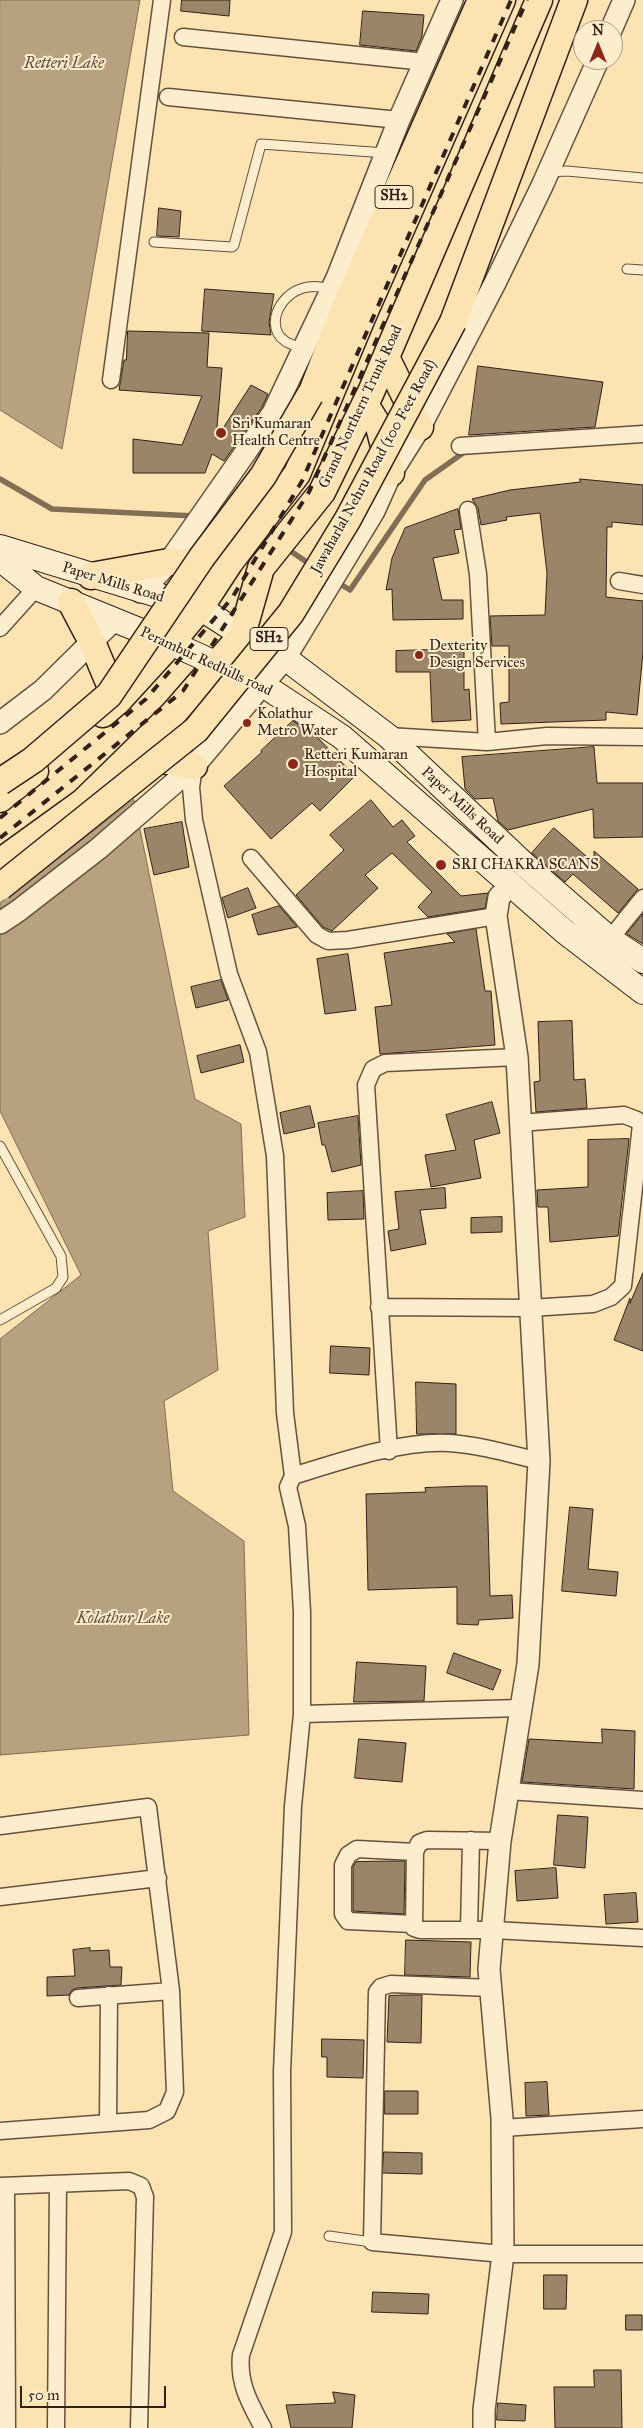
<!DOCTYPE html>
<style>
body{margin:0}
#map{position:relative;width:643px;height:2428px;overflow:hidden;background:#fbe3b2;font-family:"IM FELL Great Primer",serif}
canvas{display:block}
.north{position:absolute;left:573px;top:20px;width:50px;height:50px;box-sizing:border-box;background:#fcedcd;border:1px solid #ac9b85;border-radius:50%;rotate:0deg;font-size:14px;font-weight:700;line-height:20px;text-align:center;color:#332018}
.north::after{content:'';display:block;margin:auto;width:18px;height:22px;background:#8f2418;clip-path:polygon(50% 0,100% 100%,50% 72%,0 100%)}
.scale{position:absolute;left:20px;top:2386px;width:146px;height:22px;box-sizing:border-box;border:2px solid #332018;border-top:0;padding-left:6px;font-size:15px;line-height:18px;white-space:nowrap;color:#332018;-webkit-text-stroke:4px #fcedcd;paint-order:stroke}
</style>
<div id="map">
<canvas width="643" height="2428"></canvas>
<div class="north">N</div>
<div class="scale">50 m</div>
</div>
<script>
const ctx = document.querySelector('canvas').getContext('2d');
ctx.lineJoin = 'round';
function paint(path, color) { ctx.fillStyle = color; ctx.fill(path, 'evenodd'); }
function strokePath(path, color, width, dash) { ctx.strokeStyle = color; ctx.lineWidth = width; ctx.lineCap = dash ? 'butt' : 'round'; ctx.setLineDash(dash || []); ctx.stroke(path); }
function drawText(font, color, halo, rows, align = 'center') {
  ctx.font = font + ' "IM FELL Great Primer",serif'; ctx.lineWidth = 4; ctx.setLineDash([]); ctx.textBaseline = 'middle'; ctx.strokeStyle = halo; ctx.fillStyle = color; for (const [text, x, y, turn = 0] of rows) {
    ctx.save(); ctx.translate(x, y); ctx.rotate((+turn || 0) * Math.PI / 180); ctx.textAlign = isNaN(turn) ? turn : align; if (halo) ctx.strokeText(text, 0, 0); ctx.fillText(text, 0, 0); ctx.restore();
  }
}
const water = new Path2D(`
 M0,0H140L62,449L0,410Z
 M134,800L195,1099L241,1124L245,1217L208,1231L218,1370L164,1401L173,1491L244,1541L249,1735L0,1755V1339L81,1275L0,1111V903Z`);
const stream = new Path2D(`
 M0,479L52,509L195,516
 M286,548L311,565
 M337,582L350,590L425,480L466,451`);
const building = new Path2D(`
 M182,0H230L229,16L181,11Z
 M363,11L424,15L422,36L416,51L360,45Z
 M159,208L181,211L179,237L157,236Z
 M205,289L274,294L269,322L271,335L202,331Z
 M128,331L209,333L207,367L222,368L216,439L251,385L268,394L262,407L224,461L212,454L205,473H133V439L182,445L202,396L119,390L124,360H126Z
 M478,366L603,382L595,427L469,435Z
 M580,479L643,485V525L612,522V527H607L606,597L643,601V652L637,715L606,712V720L501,724L500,703L509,702V646H492L490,616L545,615L547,573L540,513L506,517L507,520L481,525L478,508L472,499L510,490L580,482Z
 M458,509L461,529L454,530L459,553L433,558L442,600H463V619L393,620L392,589L386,590L392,558L405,528Z
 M464,649V690L469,689L471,720L432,722L430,672H396V651Z
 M293,721L316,736L355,776L320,811L312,803L271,839L224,786L262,752L261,751Z
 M594,747L597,783H643V837L594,838L593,809L508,830L498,821L493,798L475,799L465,789L462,757Z
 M371,800L393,827L402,820L415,836L407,842L461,896L488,893L485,908L428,917L418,907L432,892L392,853L365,875L378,888L332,931L323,927L296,895L344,850L330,835Z
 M182,822L189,867L154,875L144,829Z
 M554,828L594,863V851L638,889L618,913L573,874L565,882L532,853Z
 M248,888L256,908L228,918L222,898Z
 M279,906L297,927L258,935L252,915Z
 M643,914V944L627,934Z
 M476,929L485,991H491L495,1045L380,1054L375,1007L392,1005L384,953L455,942L447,934Z
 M348,954L356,1010L325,1014L317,959Z
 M221,980L228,1000L196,1008L191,987Z
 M572,1021L574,1080L585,1079L587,1108L536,1112L534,1082L540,1081L538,1022Z
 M240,1045L244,1062L201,1073L197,1056Z
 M492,1102L500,1133L474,1140L481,1178L431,1187L425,1155L456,1150L446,1115Z
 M310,1106L315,1127L284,1134L280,1113Z
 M358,1116L361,1165L332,1172L325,1145H322L318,1123Z
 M629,1139L618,1236L550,1242L548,1207H538L537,1190L588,1187V1140Z
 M445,1188L446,1208L420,1210L426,1244L391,1251L388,1231L399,1229L395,1192Z
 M363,1191L364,1219L328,1220L327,1193Z
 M502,1217V1232L471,1233V1218Z
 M643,1273V1351L614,1340L630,1298V1303Z
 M331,1346L370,1348L369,1375L330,1373Z
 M416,1382L456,1384V1434H417Z
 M467,1486H487L490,1596L512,1595L513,1618L479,1620L478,1625L457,1624V1587L368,1590L366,1494L426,1492L425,1488Z
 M570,1507L593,1509L588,1569L618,1572L616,1596L562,1591Z
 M454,1653L501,1670L493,1690L447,1673Z
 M357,1662L426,1666L424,1701L354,1702Z
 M602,1729L635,1731L634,1789L522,1782L529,1739L602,1743Z
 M359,1739L406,1743L402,1782L355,1778Z
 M558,1815L588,1817L585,1868L554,1865Z
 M390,1861H405L404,1914L353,1911V1867L356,1862Z
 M556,1868L558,1898L517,1901L515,1871Z
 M636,1893L638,1922L606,1924L604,1895Z
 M406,1940L471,1942L470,1977L405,1975Z
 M90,1948V1951L109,1950L110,1967H122L121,1985L77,1988L72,1990L69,1995L47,1996V1977L75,1976L73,1950Z
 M404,1995H422L421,2043L387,2042L389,1996Z
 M322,2039L364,2040L363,2078L327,2077V2057H322Z
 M547,2082L549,2115L526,2116L525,2083Z
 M385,2091H418V2114H385Z
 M384,2152L422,2153V2174L383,2173Z
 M544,2275H567L566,2309H544Z
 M373,2292L429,2294L428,2314L372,2312Z
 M626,2315H642V2330H626Z
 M594,2370H621L622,2428H555L554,2387H594Z
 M333,2392L355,2395L352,2428H291L286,2405L335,2403Z
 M498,2403L526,2405L525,2421L497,2420Z`);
const service = new Path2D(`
 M549,172L567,171L643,178
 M154,242L232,247L234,245L261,144L386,153
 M627,269L643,270
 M304,348C298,346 290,345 285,341C259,323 289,273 331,290
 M0,1146L61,1256L63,1277L56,1288L0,1320
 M329,2236L372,2242`);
const minor = new Path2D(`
 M183,37L425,62
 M168,97L399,120
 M111,380L162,0
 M460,446L643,434
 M468,510L478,574L487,742
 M619,581L643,585
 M0,628L36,588
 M388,736L487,742L547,736L643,737
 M194,766L191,787L194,820L229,974L258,1052L275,1156L285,1413L293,1476
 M251,858L317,935L328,941L348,940L496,916
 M610,939L643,898
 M379,1307L530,1308L593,1304L611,1297L623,1286L641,1125L637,1120L624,1115L520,1123
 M389,1451L366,1085L373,1069L385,1063L517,1057
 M302,1714L521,1708
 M508,1791L643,1800
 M0,1826L148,1807L171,1991L175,2092L167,2111L149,2120L0,2131
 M500,1841L427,1840L419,1843L415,1852L414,1928L420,1930H493L643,1938
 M0,1897L158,1878
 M413,1924L348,1921L343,1914V1865L348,1855L357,1849L415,1852
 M469,1930L471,1840
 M491,1988L391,1984L381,1987L377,1992L372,2242L503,2254H643
 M78,1998L171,1991
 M108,2123L109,1995
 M502,2128L643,2119
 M0,2186L129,2181L141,2186L145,2197L139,2428
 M6,2186L7,2428
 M56,2428L58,2184
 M263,2428C250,2403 238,2384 241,2355L283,2232L282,2072L293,1806L302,1714V1612L297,1526L288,1487L293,1476C338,1462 402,1440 449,1443C480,1445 510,1454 539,1461`);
const tertiary = new Path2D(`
 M611,30L624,0
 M141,592L169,562L273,413L337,278L399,120L452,0
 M0,723L43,690L114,620
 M0,923L18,911L98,849L194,766L285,658L374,511L391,473L420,427L495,283L542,186L598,60
 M484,2428V2410L503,2254L502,2118L489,1969L500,1841L528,1664L539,1461L517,1057L496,916L499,897L511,885`);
const secondary = new Path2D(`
 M0,547L200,608L242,635L285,658L388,736L525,865L610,939L643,961
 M0,559L36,588L171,643L263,685L342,737L565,932L643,992`);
const primary = new Path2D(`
 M453,322L574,0
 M386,357L420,427
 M312,392L344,310L481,0
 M365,404L379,427L391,473
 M91,576L169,562H219
 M71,602L92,642L117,702
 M103,714L117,702L171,643L200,608L230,562L297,474L362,318L502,0
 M140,756L194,766
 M0,799L35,771
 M0,862L83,802L173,714L242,635L261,568L322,492L371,392L539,0`);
const rail = new Path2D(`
 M0,818L146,699L232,598L302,481L511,0
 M0,838L183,691L309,492L527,0`);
const primaryBridge = new Path2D(`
 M0,782L33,760L109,695L202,557L263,476L310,395
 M0,887L196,730L291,613L348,519L453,322`);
const markers = [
 [221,433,6,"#8f2418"],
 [419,655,5,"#8f2418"],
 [247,723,5,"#8f2418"],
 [293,764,6,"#8f2418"],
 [441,865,6,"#8f2418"]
];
const shields = [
 [394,197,38],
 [269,639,38]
];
const shieldNames = [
 ["SH2",394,197],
 ["SH2",269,639]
];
const streetNames = [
 ["Grand Northern Trunk Road",361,407,-65],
 ["Jawaharlal Nehru Road (100 Feet Road)",374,467,-61],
 ["Paper Mills Road",113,583,17],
 ["Perambur Redhills road",206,662,25],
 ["Paper Mills Road",462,806,43]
];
const poiNames = [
 ["Sri Kumaran",232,424],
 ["Health Centre",232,441],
 ["Dexterity",429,646],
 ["Design Services",429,663],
 ["Kolathur",257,714],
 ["Metro Water",257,731],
 ["Retteri Kumaran",304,755],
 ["Hospital",304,772],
 ["SRI CHAKRA SCANS",452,865]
];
const waterNames = [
 ["Retteri Lake",64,64],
 ["Kolathur Lake",123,1619]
];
paint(water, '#b7a17e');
strokePath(water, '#826d55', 1);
strokePath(stream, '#826d55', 5.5);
paint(building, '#9b8568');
strokePath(building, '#332018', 1);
strokePath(service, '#65513e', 11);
strokePath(minor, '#65513e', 19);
strokePath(tertiary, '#65513e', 24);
strokePath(secondary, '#332018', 26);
strokePath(primary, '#332018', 29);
strokePath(service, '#fcedcd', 9);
strokePath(minor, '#fcedcd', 16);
strokePath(tertiary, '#fcedcd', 21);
strokePath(secondary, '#fcedcd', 24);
strokePath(primary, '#fbe3b2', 26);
strokePath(rail, '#332018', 4, [9, 9]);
strokePath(primaryBridge, '#332018', 29, []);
strokePath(primaryBridge, '#fbe3b2', 26);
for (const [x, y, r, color] of markers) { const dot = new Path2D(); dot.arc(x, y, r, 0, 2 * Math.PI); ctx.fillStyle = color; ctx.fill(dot); strokePath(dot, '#fcedcd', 2); }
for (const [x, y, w] of shields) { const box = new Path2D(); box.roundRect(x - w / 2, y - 11.5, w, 23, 4); ctx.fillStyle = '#fcedcd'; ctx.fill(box); strokePath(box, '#332018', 1); }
drawText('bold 14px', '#332018', null, shieldNames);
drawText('15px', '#332018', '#fcedcd', streetNames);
drawText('15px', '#332018', '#fcedcd', poiNames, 'left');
drawText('italic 16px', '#614d3c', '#fcedcd', waterNames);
</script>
